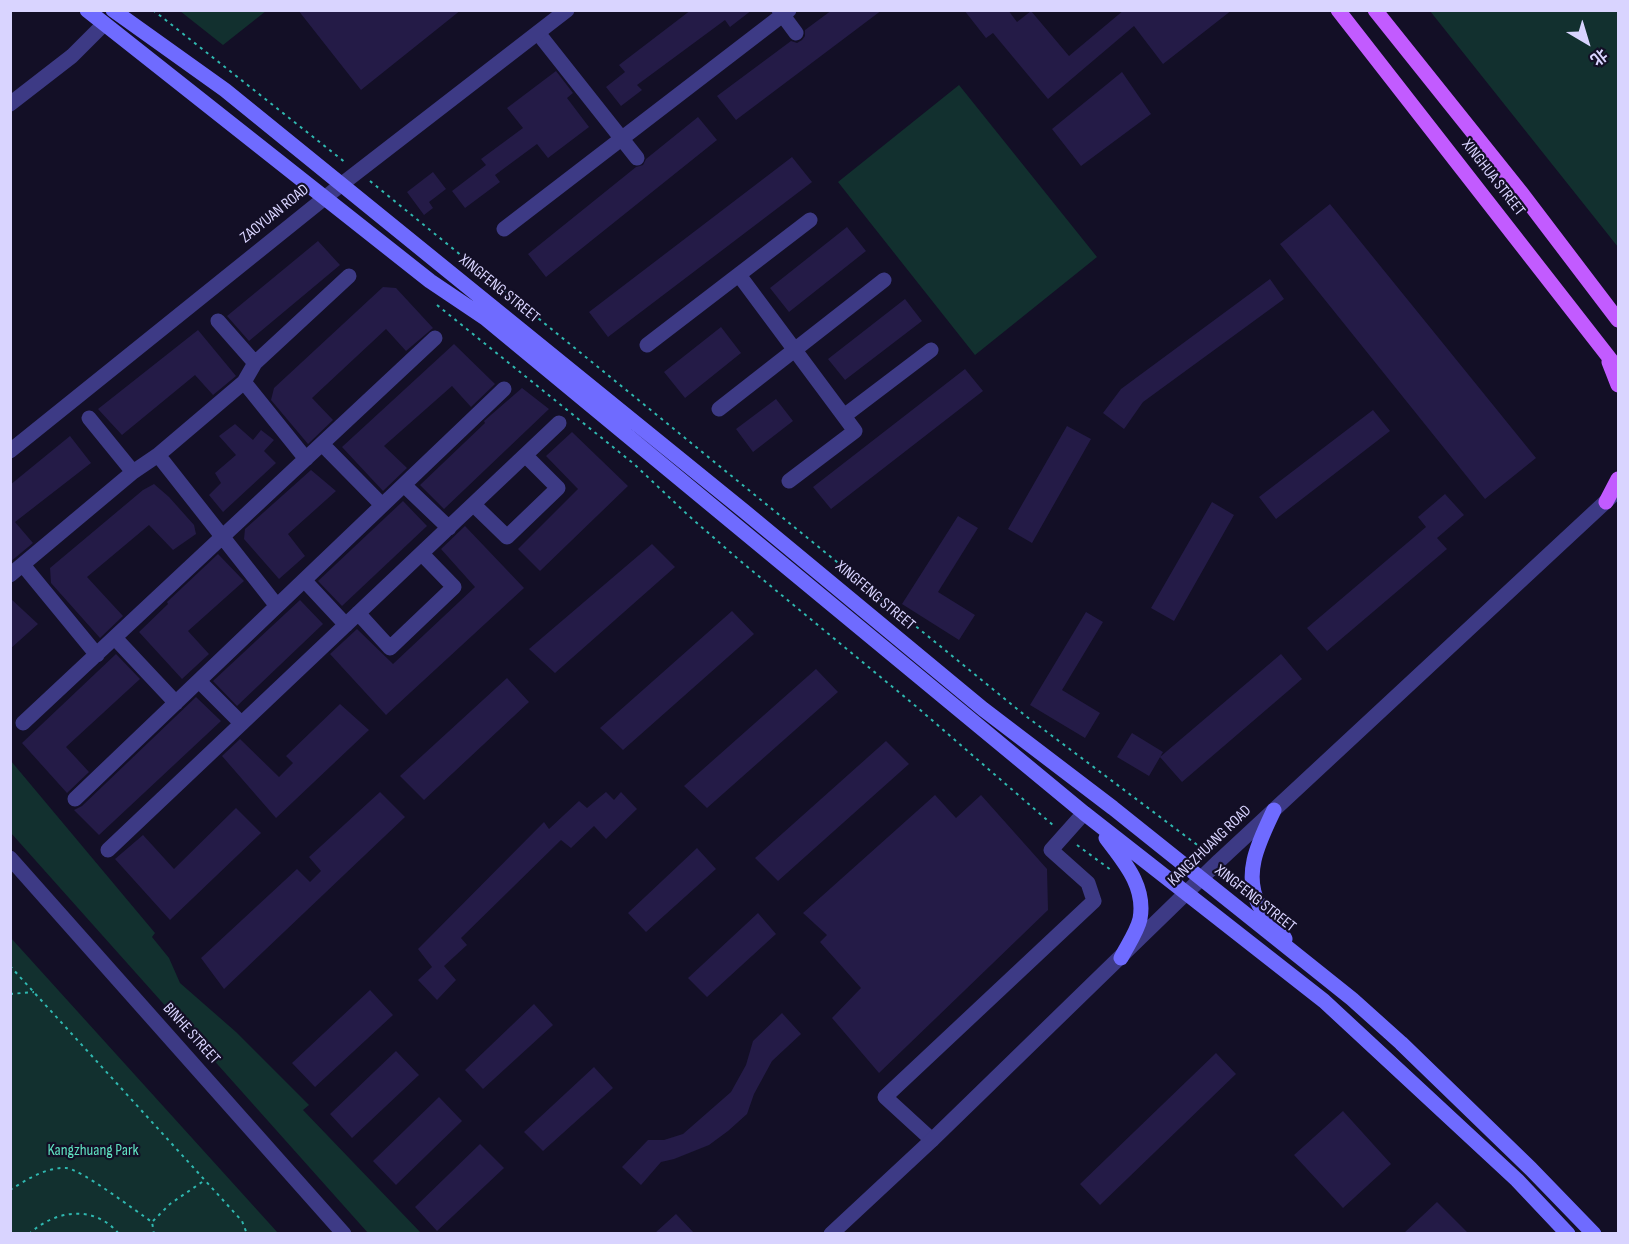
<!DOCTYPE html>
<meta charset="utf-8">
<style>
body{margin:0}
#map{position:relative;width:1629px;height:1244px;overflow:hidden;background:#130f26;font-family:"Sofia Sans Condensed","Noto Sans SC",sans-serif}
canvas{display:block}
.frame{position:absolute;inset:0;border:12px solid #d9d4ff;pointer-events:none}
.north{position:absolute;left:1557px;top:12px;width:60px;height:60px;-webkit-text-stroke:4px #130f26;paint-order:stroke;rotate:142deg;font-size:16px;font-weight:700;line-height:24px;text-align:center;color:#d9d4ff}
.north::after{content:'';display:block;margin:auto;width:21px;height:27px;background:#d9d4ff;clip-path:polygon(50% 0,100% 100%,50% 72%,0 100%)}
</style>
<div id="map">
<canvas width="1629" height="1244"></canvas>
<div class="frame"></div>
<div class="north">北</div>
</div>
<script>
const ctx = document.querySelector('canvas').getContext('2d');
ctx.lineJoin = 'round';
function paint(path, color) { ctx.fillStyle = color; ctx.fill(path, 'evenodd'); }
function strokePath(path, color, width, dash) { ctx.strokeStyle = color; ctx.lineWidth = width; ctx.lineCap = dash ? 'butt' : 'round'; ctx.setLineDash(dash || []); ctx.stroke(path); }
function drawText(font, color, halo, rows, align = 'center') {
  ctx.font = font + ' "Sofia Sans Condensed",sans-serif'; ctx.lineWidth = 4.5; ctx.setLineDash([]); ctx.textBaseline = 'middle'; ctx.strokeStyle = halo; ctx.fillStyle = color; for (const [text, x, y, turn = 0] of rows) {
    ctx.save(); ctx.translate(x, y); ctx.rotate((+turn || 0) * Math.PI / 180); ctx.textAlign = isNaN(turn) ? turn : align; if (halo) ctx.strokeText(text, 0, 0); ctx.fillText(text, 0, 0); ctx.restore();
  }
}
const green = new Path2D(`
 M180,11H266L223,45Z
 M1430,11H1618V247Z
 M959,85L1097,257L975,355L838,182Z
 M11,761L155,933L152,937L169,958L180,983L236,1032L309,1105L303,1110L421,1233H368L11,833Z
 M11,938L278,1233H11Z`);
const building = new Path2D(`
 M298,10H461L361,90Z
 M691,10H752L730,27L725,20L637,85L642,90L621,106L606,87L625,72L619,65Z
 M832,10H882L736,120L717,96L791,41L797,43L802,40L805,36V30Z
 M964,10H1008L1017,22L1031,11L1069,56L1124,10H1232L1163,64L1134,26L1048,99L993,33L986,38Z
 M556,71L573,93L567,98L589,127L548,158L537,144L495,175L500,182L465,208L452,191L486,165L481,159L523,128L507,108Z
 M1122,72L1151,114L1081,166L1052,129Z
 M698,117L717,140L546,277L528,254L636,167L643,165L646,159Z
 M792,157L812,182L608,337L589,312Z
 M433,172L446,189L429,202L433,208L424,215L407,192Z
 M1330,204L1536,458L1485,499L1280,244Z
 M847,227L866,251L789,312L770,288Z
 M318,241L340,265L249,341L227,316Z
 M1270,279L1284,299L1143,402L1124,429L1103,413L1121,389Z
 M383,287L396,288L433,328L406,351L386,329L312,398L333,420L308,444L271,400L274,388Z
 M905,299L922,321L845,380L828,359Z
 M721,327L741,353L685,398L664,372Z
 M198,330L236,376L213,395L195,375L122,435L98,409Z
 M454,344L495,384L471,407L452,386L384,446L407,468L383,491L342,447Z
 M965,369L983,391L831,509L813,487Z
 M522,388L549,409L444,509L420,485L485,423L484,421Z
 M776,399L793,421L753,452L736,429Z
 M1373,410L1390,431L1276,519L1259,497Z
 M235,424L253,440L261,430L274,440L264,451L276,463L223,512L209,495L221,483L215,473L236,455L219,436Z
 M1067,426L1091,439L1032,543L1008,529Z
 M572,432L628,486L540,571L518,549L578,489L546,456Z
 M70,436L91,463L15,522L33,543L10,562V485Z
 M311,470L336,491L288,534L305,556L279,579L244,539L245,529Z
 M154,484L169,497L194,525L196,534L173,550L149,525L87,577L123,616L100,638L51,583L50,568L143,490Z
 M1445,494L1464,515L1437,538L1447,549L1327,651L1307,628L1426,527L1418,517Z
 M403,501L427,526L342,606L318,581Z
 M1212,502L1234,515L1174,621L1151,608Z
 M958,516L978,528L938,592L975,615L959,640L902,604Z
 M465,526L524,588L386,715L330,654L357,629L393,664L475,587L441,549Z
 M652,544L675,567L555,673L529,649Z
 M218,554L244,581L188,631L209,654L182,679L139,632L168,604L167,602Z
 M10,598L38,624L10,649Z
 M300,600L323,624L237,706L213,681Z
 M732,611L754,634L623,750L600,728Z
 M1086,612L1103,622L1062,690L1100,713L1085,738L1030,705Z
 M116,654L140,679L66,747L89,772L67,793L22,743Z
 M1281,654L1302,679L1182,782L1160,757Z
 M816,669L838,692L707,808L684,786Z
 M507,678L529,702L424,800L400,776Z
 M196,697L221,721L99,835L74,810L82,806Z
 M340,704L369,730L276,818L222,756L240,739L279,777L293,763L286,756Z
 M1132,733L1163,752L1149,776L1117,757Z
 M886,741L909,764L778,881L755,858Z
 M380,792L405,817L224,989L201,958L297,869L310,882L321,871L309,857Z
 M606,792L614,800L621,792L637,809L606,839L594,826L571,848L561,840L461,938L467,945L444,966L456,980L437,1000L418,980L432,967L418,949L544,822L549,829L579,801L587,808Z
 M935,795L956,818L981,795L1047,869L1048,910L879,1073L832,1018L861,988L820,942L827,935L803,913Z
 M236,808L261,833L170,920L115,859L143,835L174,869Z
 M697,848L716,869L646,932L628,913Z
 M758,913L776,934L707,997L688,978Z
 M370,990L393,1015L315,1087L292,1063Z
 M534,1004L553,1025L483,1089L465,1070Z
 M782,1013L801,1034L772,1061L754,1094L747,1114L728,1131L709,1145L674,1159L661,1162L641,1185L622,1167L648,1140H664L683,1134L731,1092L746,1065L753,1041Z
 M396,1051L419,1075L352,1138L330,1114Z
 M1216,1053L1236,1074L1100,1205L1080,1184Z
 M594,1067L613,1088L543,1151L524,1132Z
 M439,1097L462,1121L396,1185L373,1161Z
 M1343,1111L1391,1164L1343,1208L1294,1155Z
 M480,1144L504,1168L437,1231L415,1207Z
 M1437,1202L1468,1233H1404Z
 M676,1214L694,1233H655Z`);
const path = new Path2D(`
 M153,10L346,163
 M370,181L1027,717L1208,853
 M437,305L634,464L689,516L738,559L918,708L1054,826
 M1077,845L1111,870
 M10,966L242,1221L247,1234
 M10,994L34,992
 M10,1190C26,1180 46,1167 66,1168C81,1169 137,1212 152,1222L154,1234
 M153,1221L170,1204L205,1180
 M29,1234C55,1210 94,1204 119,1234`);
const minor = new Path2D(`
 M779,10L796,33
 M538,33L637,158
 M10,104L72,56L104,24
 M504,229L789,10
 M739,275L855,431L789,481
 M218,321L255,363
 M647,345L810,220
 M244,382L306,459
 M719,409L884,280
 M844,416L931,350
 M89,418L133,472
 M322,444L382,505
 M158,455L277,606
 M404,485L449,528
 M474,505L507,537L558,488L526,456
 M23,565L97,655
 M10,575L133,472L158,455L244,382L255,363L349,276
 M304,580L346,625
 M358,613L390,648L454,587L422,554
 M115,638L176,703
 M199,681L241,723
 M23,723L435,338
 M75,799L504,389
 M108,850L559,423
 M932,1140L885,1097L1094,901L1088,883L1051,850L1084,813`);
const tertiary = new Path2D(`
 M10,451L342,184L567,10
 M10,858L344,1234
 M831,1234L932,1140L1219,861L1614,494`);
const secondary = new Path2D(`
 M87,10L430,281L485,318L1084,813L1324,1001L1517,1180L1568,1234
 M113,10L225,90L744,511L983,709L1113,808L1352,999L1401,1043L1531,1169L1594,1234
 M1274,810C1260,840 1242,873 1259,905C1266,918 1279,926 1285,939
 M1106,838C1124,862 1146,886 1140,919C1137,932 1127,946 1121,958`);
const primary = new Path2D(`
 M1338,10L1618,369
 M1375,10L1523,195L1618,320
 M1609,362L1618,385
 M1606,502L1618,479`);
const streetNames = [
 ["XINGHUA STREET",1493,178,52],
 ["ZAOYUAN ROAD",275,214,-39],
 ["XINGFENG STREET",499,289,39],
 ["XINGFENG STREET",875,596,40],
 ["KANGZHUANG ROAD",1210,846,-44],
 ["XINGFENG STREET",1255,899,38],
 ["BINHE STREET",191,1034,48]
];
const parkNames = [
 ["Kangzhuang Park",93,1151]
];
paint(green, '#12302f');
paint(building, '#241b47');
strokePath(path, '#2fb8b0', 2, [3, 4.5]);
strokePath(minor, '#3d3a85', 15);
strokePath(tertiary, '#3d3a85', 15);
strokePath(secondary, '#6f6bff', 15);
strokePath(primary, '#c25bff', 15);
drawText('16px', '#d9d4ff', '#130f26', streetNames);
drawText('16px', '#5fe0c0', '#130f26', parkNames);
</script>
